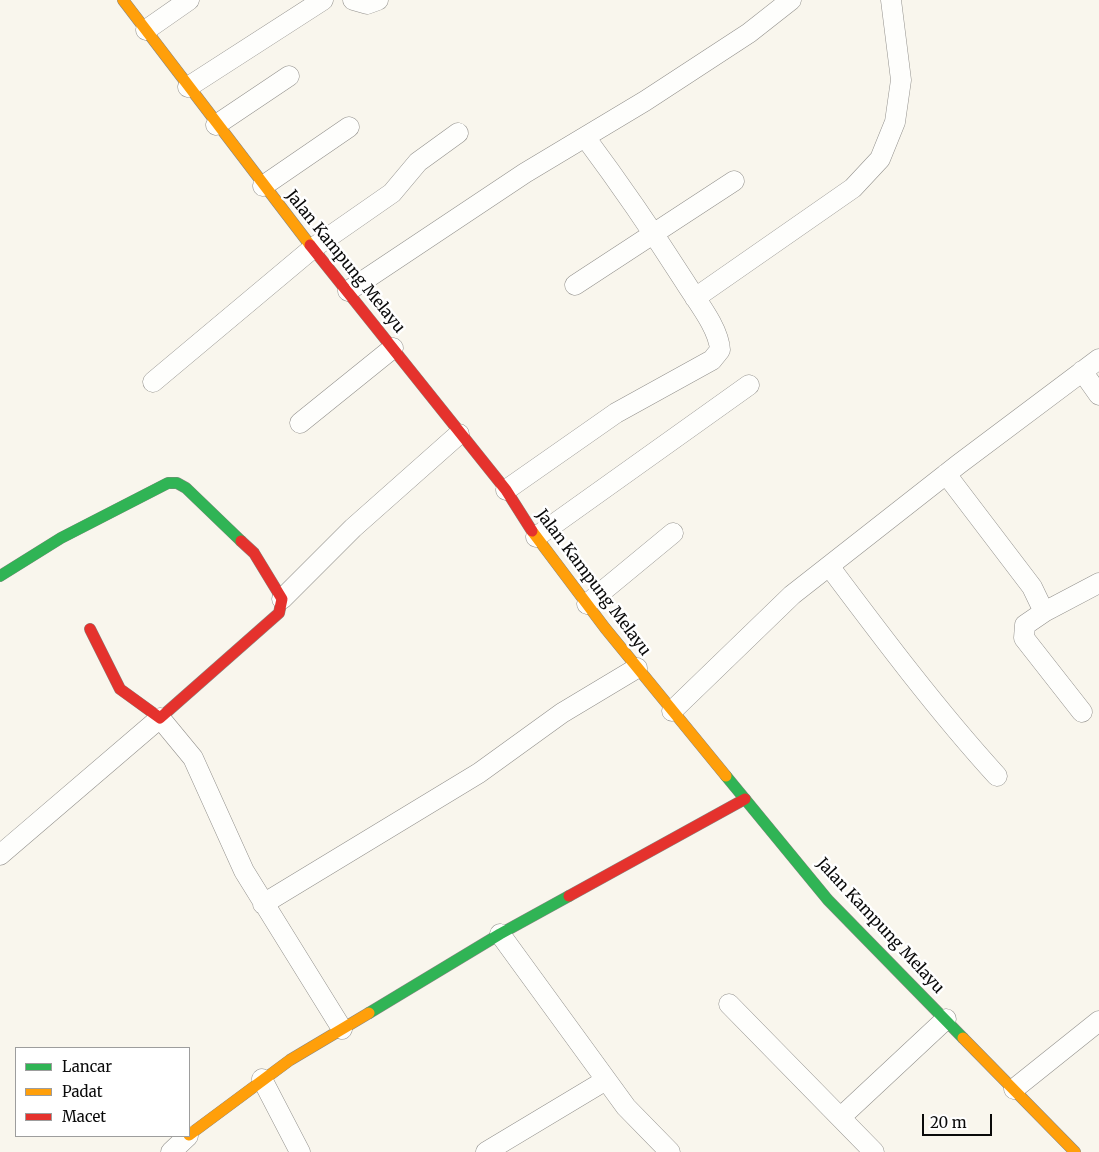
<!DOCTYPE html>
<style>
body{margin:0}
#map{position:relative;width:1099px;height:1152px;overflow:hidden;background:#f9f6ed;font-family:Merriweather,serif}
canvas{display:block}
.legend{position:absolute;left:15px;top:1047px;width:175px;height:90px;box-sizing:border-box;background:#fff;border:1px solid #9d9d9d;margin:0;padding:6px 9px;list-style:none;font-size:15px;color:#0a0a0a}
.legend li{display:flex;align-items:center;gap:10px;height:25px}
.legend b{width:25px;border:1px solid #9d9d9d}
.scale{position:absolute;left:922px;top:1114px;width:70px;height:22px;box-sizing:border-box;border:2px solid #0a0a0a;border-top:0;padding-left:6px;font-size:15px;line-height:18px;white-space:nowrap;color:#0a0a0a;-webkit-text-stroke:4px #fff;paint-order:stroke}
</style>
<div id="map">
<canvas width="1099" height="1152"></canvas>
<ul class="legend">
<li><b style="height:6px;background:#30b455"></b>Lancar</li>
<li><b style="height:6px;background:#ff9f0a"></b>Padat</li>
<li><b style="height:6px;background:#e5322d"></b>Macet</li>
</ul>
<div class="scale">20 m</div>
</div>
<script>
const ctx = document.querySelector('canvas').getContext('2d');
ctx.lineJoin = 'round';
function strokePath(path, color, width, dash) { ctx.strokeStyle = color; ctx.lineWidth = width; ctx.lineCap = dash ? 'butt' : 'round'; ctx.setLineDash(dash || []); ctx.stroke(path); }
function drawText(font, color, halo, rows, align = 'center') {
  ctx.font = font + ' Merriweather,serif'; ctx.lineWidth = 5; ctx.setLineDash([]); ctx.textBaseline = 'middle'; ctx.strokeStyle = halo; ctx.fillStyle = color; for (const [text, x, y, turn = 0] of rows) {
    ctx.save(); ctx.translate(x, y); ctx.rotate((+turn || 0) * Math.PI / 180); ctx.textAlign = isNaN(turn) ? turn : align; if (halo) ctx.strokeText(text, 0, 0); ctx.fillText(text, 0, 0); ctx.restore();
  }
}
const street = new Path2D(`
 M353,0L367,4L378,0
 M146,30L189,0
 M188,87L323,0
 M216,125L289,76
 M263,186L349,127
 M575,285L734,181
 M348,291L525,173L645,101L749,33L791,0
 M695,298L853,188L880,159L895,122L901,80L891,0
 M1082,371L1099,395
 M153,382L313,248L392,193L418,162L458,133
 M300,423L393,348
 M946,474L1032,587L1044,612L1025,625L1024,638L1082,712
 M506,490L616,413L712,360L720,350C719,328 696,300 685,282C653,232 620,184 585,137
 M536,537L749,385
 M829,566C883,638 937,710 997,776
 M282,599L353,528L459,434
 M587,604L673,533
 M1044,612L1099,583
 M672,711L792,595L959,464L1099,359
 M0,855L160,718L193,758L244,871L342,1029
 M263,904L479,773L562,713L637,668
 M500,934L626,1107L670,1152
 M729,1004L874,1152
 M262,1079L300,1152
 M1014,1089L1099,1021
 M841,1117L946,1019
 M171,1152L188,1136
 M486,1152L606,1080`);
const fast = new Path2D(`
 M0,576L61,538L168,483H177L186,488L241,541
 M726,776L828,900L963,1038
 M369,1013L500,934L569,896`);
const slow = new Path2D(`
 M123,0L310,245
 M532,531L605,628L726,776
 M963,1038L1075,1152
 M189,1135L290,1060L369,1013`);
const jam = new Path2D(`
 M310,245L506,490L532,531
 M90,629L120,689L160,718L279,613L282,599L254,553L241,541
 M569,896L745,799`);
const streetNames = [
 ["Jalan Kampung Melayu",345,262,51],
 ["Jalan Kampung Melayu",593,583,53],
 ["Jalan Kampung Melayu",880,926,47]
];
strokePath(street, '#92908c', 21);
strokePath(fast, '#888783', 12);
strokePath(slow, '#888783', 12);
strokePath(jam, '#888783', 12);
strokePath(street, '#fefefc', 20);
strokePath(fast, '#30b455', 11);
strokePath(slow, '#ff9f0a', 11);
strokePath(jam, '#e5322d', 11);
drawText('16px', '#0a0a0a', '#fff', streetNames);
</script>
